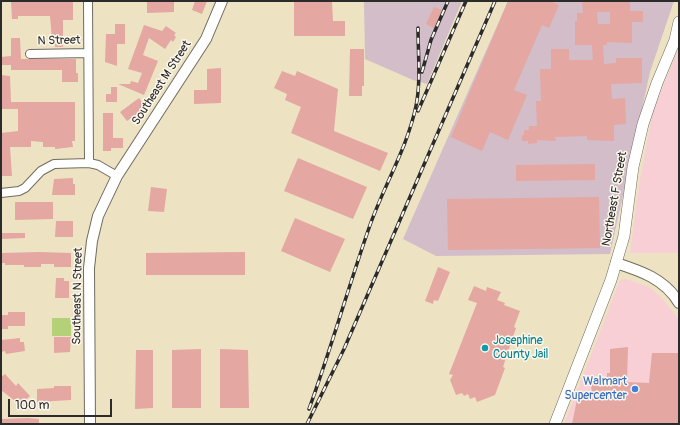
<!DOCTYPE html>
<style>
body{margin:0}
#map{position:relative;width:680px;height:425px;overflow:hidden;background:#ede3c3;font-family:Pangolin,sans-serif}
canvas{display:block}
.frame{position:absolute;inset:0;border:2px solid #2b2b2b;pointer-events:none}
.scale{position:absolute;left:8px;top:399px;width:104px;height:18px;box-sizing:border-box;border:2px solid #2b2b2b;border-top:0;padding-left:5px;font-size:12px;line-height:14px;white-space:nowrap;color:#2b2b2b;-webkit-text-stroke:3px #fbf7ec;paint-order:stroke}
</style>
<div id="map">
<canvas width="680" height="425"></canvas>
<div class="frame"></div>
<div class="scale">100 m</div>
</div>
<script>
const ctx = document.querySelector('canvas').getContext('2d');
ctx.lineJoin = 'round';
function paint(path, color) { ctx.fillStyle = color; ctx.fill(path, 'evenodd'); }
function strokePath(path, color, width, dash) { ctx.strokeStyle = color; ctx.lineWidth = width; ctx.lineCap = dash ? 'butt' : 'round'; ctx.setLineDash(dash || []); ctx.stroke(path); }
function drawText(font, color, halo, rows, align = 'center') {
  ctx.font = font + ' Pangolin,sans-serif'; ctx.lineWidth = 3; ctx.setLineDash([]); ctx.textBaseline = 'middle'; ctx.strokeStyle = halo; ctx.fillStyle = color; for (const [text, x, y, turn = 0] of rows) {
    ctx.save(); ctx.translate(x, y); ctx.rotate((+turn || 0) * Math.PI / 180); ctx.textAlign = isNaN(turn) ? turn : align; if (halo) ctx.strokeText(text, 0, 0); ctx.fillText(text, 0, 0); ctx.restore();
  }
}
const built = new Path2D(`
 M679,47V253H630L639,185L653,111Z
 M626,279L649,287L661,297L678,318L679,424H564L620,280Z`);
const industrial = new Path2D(`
 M364,1H462L427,84L413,80L365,59Z
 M508,1H674L650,72L610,254L436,256L403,239Z`);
const green = new Path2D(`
 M52,318H71V336H52Z`);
const building = new Path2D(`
 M11,1H73V20H63V47H55V40H52L50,16H18V19H12Z
 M147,1H174V12L147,13Z
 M195,1H207L202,14L192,10Z
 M294,1H332L333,21H345V36H294Z
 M508,1H550L559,5L549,28L542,25L514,90L527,95L508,140L490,132L482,151L451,137Z
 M582,1H630V11H643V22H632V43L607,42V45H603L604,64L616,63V58H642V83L611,84L612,99L625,98L626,124L614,125V141L587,140V136L555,137L556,141L537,140V143L528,144V141H522V135H524V130H529V126H537L536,101H541L540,69H551V49H569V60H593L592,45H575V21H577V13H583ZM597,12H610V24H598Z
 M434,7L442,10L434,28L426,24Z
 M115,24H125V44H117V66L105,62L106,34H115Z
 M144,25L162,31L166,26L176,33L174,35L176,37L173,42L171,40L165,49L149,38L143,55L158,61L144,95L118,84H130L131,81L138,83L142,73L128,69Z
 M11,38H20L21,59H76V73H78V82H62V70H11V65H1V57L11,56Z
 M350,49H364V86H362V96H349Z
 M221,68V103L194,104V90H207V69Z
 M282,71L295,76L297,71L338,89L334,131L388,153L380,171L291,133L301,107L285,100L287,94L274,88Z
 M1,75L10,76L11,102H75V141H72L73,147L55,149V147H43V142L31,141V147H10L12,176H1V133L18,131V109H1Z
 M111,87H117V102H106V94H111Z
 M139,98L146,107L127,121L120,112Z
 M103,113H113V138H123V148H111V151H103Z
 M298,158L367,187L353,219L284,191Z
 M595,164V180L516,181V165Z
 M73,178V184H75V195H52L54,179Z
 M151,187L167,189L164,212L148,211Z
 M599,197L600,248L448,250L447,199Z
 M15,202H53V219L15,220Z
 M295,218L345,239L330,272L281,251Z
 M56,221H73V237H55Z
 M1,233H25V238L1,239Z
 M39,252L71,253V267H54V264H41V267H24V265H5V263H1V253Z
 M245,252V275H146V253Z
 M438,267L450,272L438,301L434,300L433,304L425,301Z
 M56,278H64V281H69V298H55Z
 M474,286L486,291L487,287L501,292L497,300L505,303L504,305L520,311L514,327L516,328L503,367L505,368L495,395L477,402L475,397L470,399L468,394L464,396L462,393L456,395L450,380L453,375L449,374L477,303L468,300Z
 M8,312H25V326H8V329H1V315H8Z
 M54,337H71L70,352L54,353Z
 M20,338V342H24L25,351L6,354L5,351L1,352V340Z
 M628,347L627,382L649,383L652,353H679V424H572L578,395L592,394L591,384H607V373H610V349Z
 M201,349V408H172V350Z
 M220,349L248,350L249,408H220Z
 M136,350H153V408L135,409Z
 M5,374L16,386L18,383L30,396L20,405L1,390V377Z
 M54,386H71V400L37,402V389L54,388Z
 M28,418L39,419V424H1V419Z`);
const minor = new Path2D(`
 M88,1L89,163L98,165L117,176
 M30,54L88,53
 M1,193L19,191L25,188L41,171L54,164L89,163`);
const tertiary = new Path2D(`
 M616,263C641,271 665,279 679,303
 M90,424L89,268L92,241L98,216L117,176L206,39L222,1`);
const secondary = new Path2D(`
 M555,424L611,280L624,236L633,167L643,124L657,83L675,40L679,22`);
const rail = new Path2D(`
 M422,72L431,40L448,1
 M418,111L466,1
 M309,409C331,349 348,288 369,228C383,187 407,149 416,106C421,81 418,54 418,28
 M307,424L344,349L495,1`);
const markers = [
 [485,348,4,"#0f9aa8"],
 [635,389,4,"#3f7fe0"]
];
const streetNames = [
 ["N Street",59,41,-1],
 ["Southeast M Street",162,83,-57],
 ["Northeast F Street",615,199,-80],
 ["Southeast N Street",78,296,-89]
];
const cultureNames = [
 ["Josephine",493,341],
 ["County Jail",493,355]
];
const shopNames = [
 ["Walmart",627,382],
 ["Supercenter",627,396]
];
paint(built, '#f7cfd4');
paint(industrial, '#d2bdc8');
paint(green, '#b5d177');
paint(building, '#e4a7a2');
strokePath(minor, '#6f6b60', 10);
strokePath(tertiary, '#6f6b60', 12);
strokePath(secondary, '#6f6b60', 12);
strokePath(minor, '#fff', 8);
strokePath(tertiary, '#fff', 10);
strokePath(secondary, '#fff', 11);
strokePath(rail, '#2b2b2b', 3.5);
strokePath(rail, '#fbf7ec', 2, [6]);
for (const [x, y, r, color] of markers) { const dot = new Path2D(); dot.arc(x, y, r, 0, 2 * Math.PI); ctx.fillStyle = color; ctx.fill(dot); strokePath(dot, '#fbf7ec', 1.5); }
drawText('12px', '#2b2b2b', '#fbf7ec', streetNames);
drawText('12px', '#0d838f', '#fbf7ec', cultureNames, 'left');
drawText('12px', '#366cbe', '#fbf7ec', shopNames, 'right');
</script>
